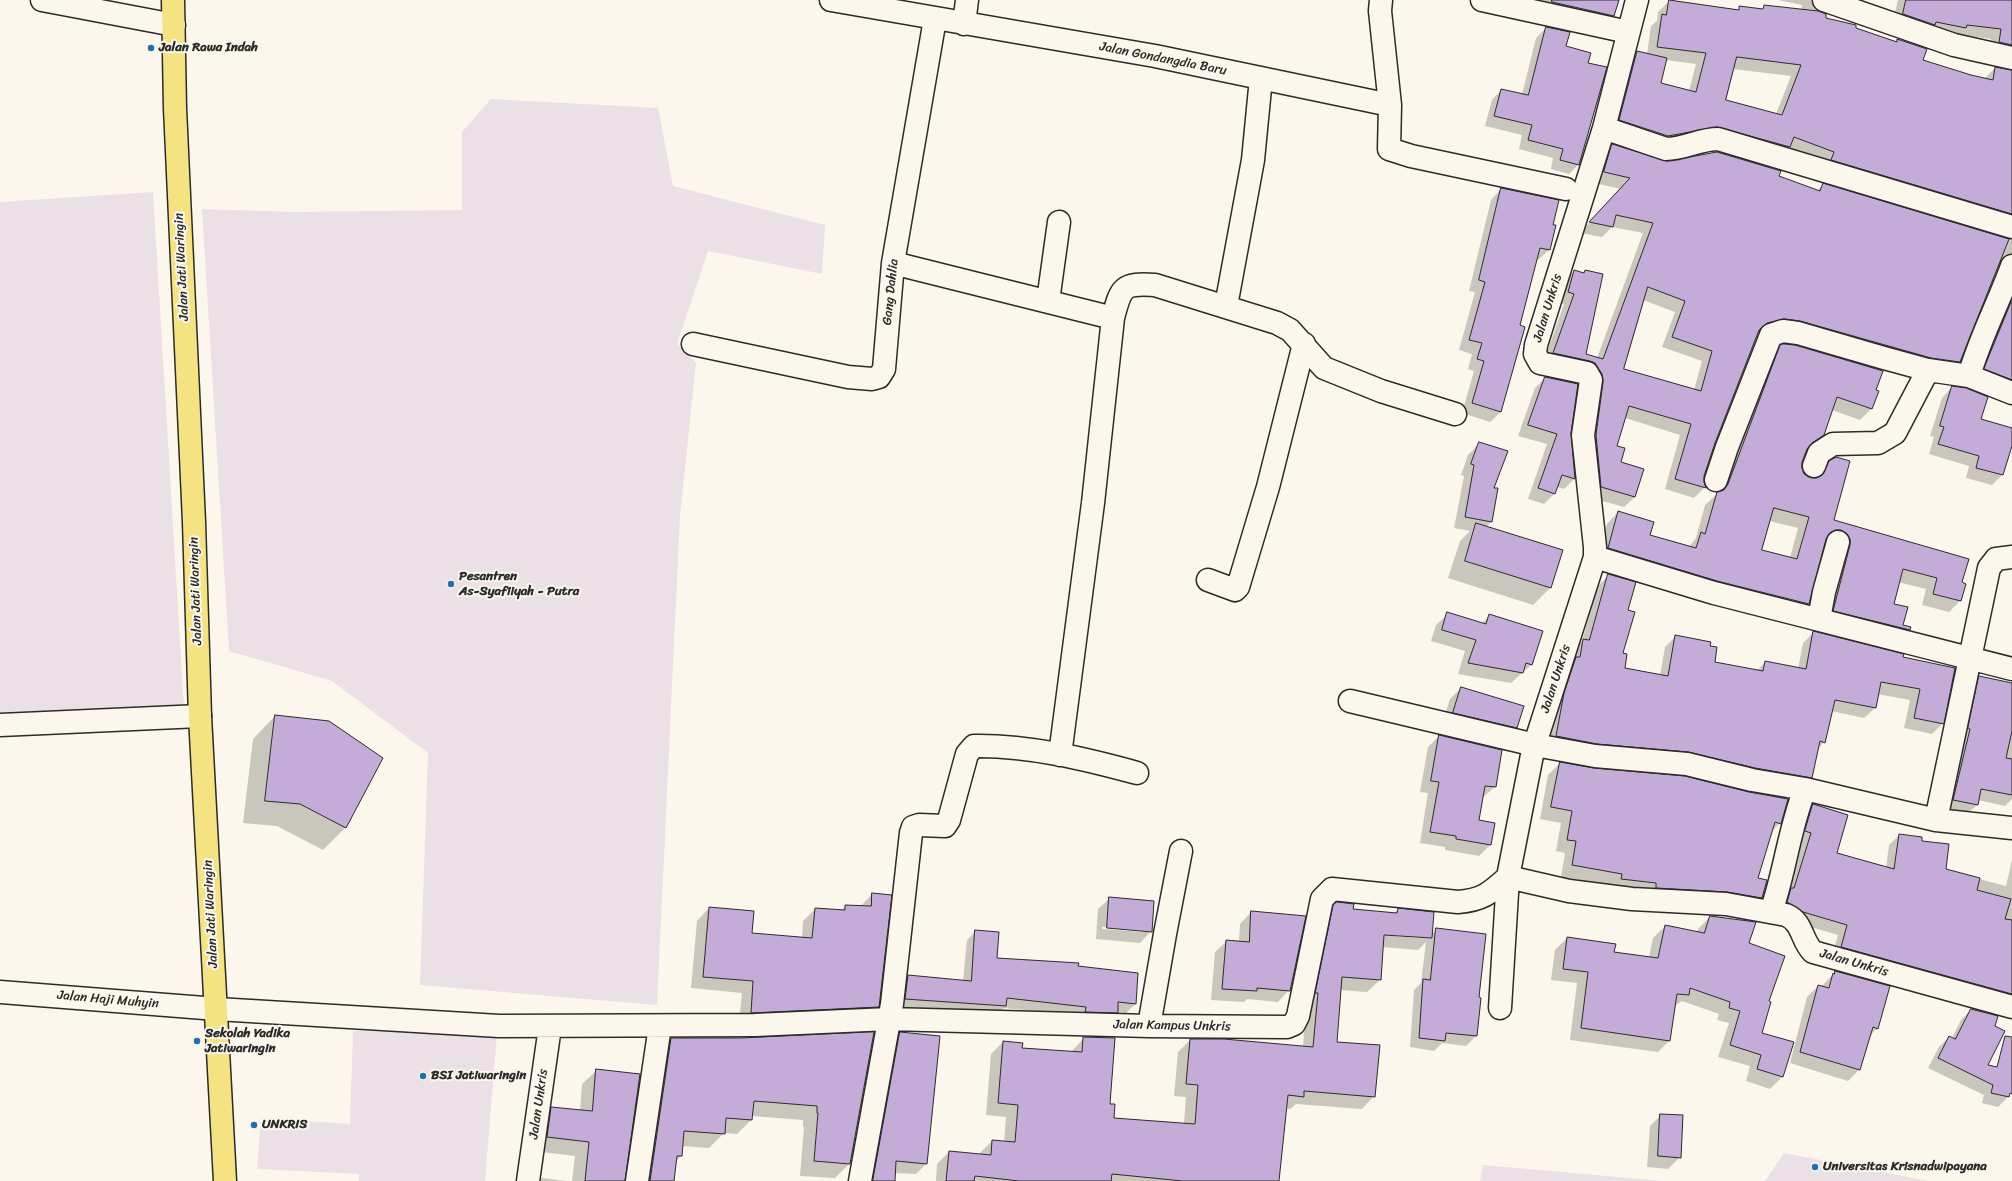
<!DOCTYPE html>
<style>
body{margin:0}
canvas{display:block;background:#fbf7ec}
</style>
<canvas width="2012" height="1181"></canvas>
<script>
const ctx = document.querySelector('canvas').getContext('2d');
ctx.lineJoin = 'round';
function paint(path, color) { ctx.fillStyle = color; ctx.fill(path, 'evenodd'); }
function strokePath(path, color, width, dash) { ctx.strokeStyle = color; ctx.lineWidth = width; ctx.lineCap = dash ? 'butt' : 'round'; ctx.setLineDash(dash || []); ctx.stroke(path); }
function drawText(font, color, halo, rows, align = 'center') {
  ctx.font = font + ' Sriracha,sans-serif'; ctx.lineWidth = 4; ctx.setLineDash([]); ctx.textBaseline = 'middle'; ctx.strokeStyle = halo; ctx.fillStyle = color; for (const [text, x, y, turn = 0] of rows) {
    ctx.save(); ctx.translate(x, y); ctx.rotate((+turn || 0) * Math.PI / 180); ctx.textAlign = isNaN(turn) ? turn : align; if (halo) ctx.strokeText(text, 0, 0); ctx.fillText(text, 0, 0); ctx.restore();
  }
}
const built = new Path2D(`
 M491,99L658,108L673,186L825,225L822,274L708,251L677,344L696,363L680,516L657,1005L420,985L428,753L332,681L229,651L202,209L294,212L462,210V132Z
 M153,192L184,709L0,717V202Z
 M353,1031L497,1034L485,1181H359V1174L257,1169L261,1118L350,1124Z
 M1784,1153L1929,1181H1765Z
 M1483,1165L1663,1181H1480Z`);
const shadow = new Path2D(`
 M1531,0H1617L1613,16L1602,26Z
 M1778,0H1811L1814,9L1825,15V18L1895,42L1898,40L1922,61L1984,79L1995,68L2012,71V232L1706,137L1656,147L1609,131L1626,63L1637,52L1647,54L1651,26L1657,21L1658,12L1669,1L1799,19L1802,5ZM1666,60L1696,64L1689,91L1660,83ZM1733,69L1791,76L1776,114L1725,101Z
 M1898,0H2012V63L1988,53L1991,39L1892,25Z
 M1546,28L1565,47L1579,164L1569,174L1551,169L1553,158L1519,149L1522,135L1485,126L1492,100L1501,90L1522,95L1536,38Z
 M1612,145L1666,162L1778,177L1817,191L1823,184L2012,240V271L2005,265L1999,264L1959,362L1948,372L1773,329L1757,333L1714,443L1703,476V482L1705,487L1694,498L1665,489L1680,435L1625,418L1616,447L1620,463L1635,497L1624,507L1591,498L1592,385L1543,364L1564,304L1558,303L1563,282L1574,271L1583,274L1585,271V355L1597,358L1643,233L1612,227L1602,237L1580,233L1621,189L1594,183L1602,156ZM1643,300L1675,312L1662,347L1702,361L1694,390L1623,370Z
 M1501,189L1555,226L1549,250L1538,260H1536L1519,326L1501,412L1490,422L1462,413L1474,371L1468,369L1472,354L1459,350L1475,292L1469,291L1491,200Z
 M2012,285V393L1974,380Z
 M1781,346L1875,390L1871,409L1860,420L1832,410L1823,434L1806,450L1801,461V468L1803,474L1809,478L1815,479L1830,462L1832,521L1961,583L1960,601L1949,612L1922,605L1926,589L1898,582L1892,604L1902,625L1909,630L1897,641L1822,622L1829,541H1824L1808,604L1796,616L1596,559L1607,524L1618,512L1648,536L1689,547L1696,538L1705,505L1718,493L1769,358ZM1769,521L1798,528L1790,558L1761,550Z
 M1545,378L1570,433L1574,479L1564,489L1557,487L1554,494L1544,504L1528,499L1547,444L1518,436L1535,388Z
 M1952,387L1980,419L2012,429V442L2002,475L1992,485L1966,478L1969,466L1929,454L1934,437L1930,436L1942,398Z
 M1480,443L1493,489L1491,522L1486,527L1550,588L1533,605L1448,578L1460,541L1470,531L1454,528L1464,476L1461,475L1468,455Z
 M1609,575L1627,610L1622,654L1624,669L1660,676L1665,647L1676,636L1709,647L1714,662L1757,671L1765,662L1798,669L1803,643L1814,632L1902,658L1943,723L1932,734L1904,728L1910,700L1877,694L1875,708L1864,718L1831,711L1824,742L1817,750L1811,777L1801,788L1546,747L1554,705L1573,651L1582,641L1598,586Z
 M1448,614L1481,624L1490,615L1541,631L1531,665L1511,683L1458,674L1465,651L1431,641L1436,625Z
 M1979,677L2012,684V799L2005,806L1978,800L1977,805L1967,814L1944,810L1969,687Z
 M1461,688L1516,727L1505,739L1442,724L1450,699Z
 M275,716L345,828L323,850L277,826L243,823L253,739Z
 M1439,736L1501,751L1495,787L1482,798L1478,821L1490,845L1479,856L1445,850V847L1420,843L1428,793L1420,792L1428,747Z
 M1560,763L1780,823L1770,833L1757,878L1761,897L1750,909L1561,877L1565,853L1556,851L1561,823L1540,819L1548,775Z
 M1813,805L1836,854L1886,868L1889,845L1899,835L1920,841L1945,870L2006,886L2012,860V1010L1832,957L1838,935L1793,922L1778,913L1786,894L1802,843L1796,841L1803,815Z
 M872,894L878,1006L866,1019L739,1024L742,993L691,988L697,921L709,908L751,934L802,938L803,921L815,909L840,911L846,906L860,907Z
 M1110,898L1151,931L1140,943L1096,939L1098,909ZM1102,927L1142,930V932L1102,929Z
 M1337,903L1352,910L1394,914L1398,909L1431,935L1437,929L1478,998H1480L1476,1036L1466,1046L1442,1043L1434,1051L1410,1047L1414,990L1421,983L1426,942L1418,950L1382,947L1380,980L1367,992L1340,990L1336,1043L1374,1096L1362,1109L1296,1104L1290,1109L1285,1108L1278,1181H936L937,1164L949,1152L979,1154L992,1141L1004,1142L1006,1117L986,1115L991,1054L1003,1042L1022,1044L1021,1049L1071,1052L1084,1038L1113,1119L1184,1124L1186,1097L1174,1096L1178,1052L1190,1040L1303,1047L1306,1005L1321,919ZM1379,933L1421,936V938L1379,935Z
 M1251,912L1289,990L1278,1002L1247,999L1244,1002L1211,1000L1215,952L1227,941L1239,942L1240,924Z
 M1710,917L1747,944L1768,1002L1761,1034L1792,1043L1782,1077L1770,1089L1746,1081L1750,1066L1718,1057L1729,1023L1717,1020L1719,1014L1682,1001L1674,1006L1670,1040L1658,1052L1570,1040L1577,983L1551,980L1555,950L1567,938L1613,953L1649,957L1653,938L1665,926L1697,933L1698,929Z
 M976,931L996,959L1077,967L1135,1004L1126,1013L1117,1012L1107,1021L1077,1015L1004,1008L996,1015L897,1008L899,985L908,976L963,981L967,940Z
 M1835,972L1877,1028L1869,1037L1859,1070L1848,1081L1790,1063L1807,997L1818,986L1821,987Z
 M1971,1010L1993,1026L1987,1066L2012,1072L2008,1097L1998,1107L1982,1103L1984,1095L1928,1068L1939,1047L1949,1037L1952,1038L1961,1020Z
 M873,1033L849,1164L835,1178L800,1176L804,1127H803V1120L752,1116L751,1120L737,1134L724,1133L709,1148L682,1146L681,1156L676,1161L673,1181H638L657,1053L671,1039H740Z
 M900,1033L926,1164L916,1174L895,1173L894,1181H864L889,1044Z
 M597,1070L624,1181H572L575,1156L533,1151L537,1122L552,1108L580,1111L582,1084Z
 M1661,1115L1680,1157L1668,1169L1647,1167L1650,1126Z
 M542,1178L566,1181H539Z`);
const building = new Path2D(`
 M1552,0H1619L1614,16L1552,2Z
 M1669,0L1739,10V6L1763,9L1764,5L1818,11L1826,14V18L1856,25V28L1897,42V39L1927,49L1923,60L1971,75L1993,80L1995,67L2012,70V214L1831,160L1834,152L1794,137L1790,147L1717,127L1668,136L1619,120L1637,51L1667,58L1661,83L1696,92L1706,53L1657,47L1662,14L1666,15ZM1737,57L1801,65L1782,115L1726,100Z
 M1906,0H2012V45L1999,42L2001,29L1967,25L1966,28L1936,22L1935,25L1903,14Z
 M1546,27L1570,32L1566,46L1591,53L1588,63L1607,67L1579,165L1560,160L1563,149L1528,140L1532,125L1494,116L1501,89L1528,95Z
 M1612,144L1667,161L1717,152L1781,171L1779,176L1820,191L1823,183L2009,239L1960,362L1931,358L1800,321L1784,319L1767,323L1759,330L1715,443L1704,476V482L1706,488L1675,479L1691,424L1629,406L1617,446L1625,448L1621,462L1644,469L1635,497L1601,487L1596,435L1603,382L1602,374L1595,363L1590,361L1553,353L1574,294L1568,292L1574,270L1584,273L1585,270L1603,274L1586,354L1603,359L1653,223L1616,215L1613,227L1589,222L1630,178L1604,172ZM1648,287L1685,301L1672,337L1712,351L1701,391L1624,369Z
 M1501,188L1559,200L1553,225H1556L1550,250L1540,248L1520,325L1525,327L1501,412L1472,403L1484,361L1477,359L1482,343L1469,340L1485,282L1479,280Z
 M2012,300V380L1984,369Z
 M1784,344L1795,345L1883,371L1876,390L1879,391L1872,409L1837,397L1824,435L1812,443L1807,449L1802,462V468L1804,474L1809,477L1816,478L1822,475L1829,461L1836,457L1850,461L1834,520L1969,559L1962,582L1966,584L1961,601L1933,594L1937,578L1903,569L1894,604L1908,607L1903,625L1911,627L1910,630L1833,611L1850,545V539L1847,534L1841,530H1835L1830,533L1826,539L1809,604L1717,581L1608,548L1618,511L1654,522L1650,535L1696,548L1701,532L1705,534L1717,492L1724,490L1728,484L1780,345ZM1774,508L1809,517L1797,559L1762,550Z
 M1545,377L1578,384L1571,433L1575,479L1562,475L1555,494L1538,488L1557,434L1528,425Z
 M1952,386L1966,388L1988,397L1981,419L2012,428V446L2003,475L1976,468L1979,456L1938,444L1944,427L1940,426Z
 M1479,442L1508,451L1494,488H1498L1492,522L1465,517L1474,465L1471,464Z
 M1476,523L1563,550L1551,588L1465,561Z
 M1608,574L1636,582L1628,610L1635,612L1623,653L1627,654L1625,668L1668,676L1675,635L1711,642L1710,646L1717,647L1715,662L1763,671L1765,661L1806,669L1813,631L1904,654L1903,657L1955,668L1944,724L1914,718L1920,689L1881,682L1876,708L1835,700L1825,743L1820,741L1812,778L1755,768L1688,752L1597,744L1556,736L1564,693L1576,657H1580L1583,639L1589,640Z
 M1447,612L1486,624L1489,614L1543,631L1532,665L1526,663L1523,673L1468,663L1476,640L1442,630Z
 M1979,676L2012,683V731L2006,758L2012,759V795L1981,789L1978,805L1953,800L1970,729L1968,728Z
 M1461,687L1524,706L1517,728L1453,713Z
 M275,715L329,721L383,758L346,828L300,804L265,801Z
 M1439,735L1502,750L1496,787L1485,786L1479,820L1495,823L1491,845L1456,839V836L1430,832L1439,782L1431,781Z
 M1560,762L1594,768L1685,776L1749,792L1788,799L1781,824L1775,822L1758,878L1767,880L1762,898L1727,892L1656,888V883L1621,879L1622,874L1572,865L1576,841L1567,840L1572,811L1551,807Z
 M1813,804L1848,815L1837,853L1894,869L1899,834L1922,837V841L1949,844L1946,869L1980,878L1977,890L2011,899L2005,919L2012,920V994L1841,947L1847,925L1803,912L1787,902L1791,888H1794L1811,833L1805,831Z
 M872,893L892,895L879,1007L751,1013L753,981L703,977L709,907L754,911L752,933L812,938L815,908L845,910V905L871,906Z
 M1109,897L1154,901L1152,932L1107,928Z
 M1337,902L1354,904L1353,909L1397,913L1398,908L1434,912L1432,938L1384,935L1381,980L1342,977L1337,1042L1380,1045L1375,1097L1304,1091V1097L1288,1095L1279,1181H1183L1112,1174L1111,1181H1019L975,1176L974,1181H946L949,1151L991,1155L992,1140L1015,1142L1018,1105L998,1103L1003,1041L1023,1043L1022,1048L1082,1052L1083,1037L1115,1038L1110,1104H1115L1114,1118L1195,1124L1198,1085L1186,1084L1190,1039H1224L1313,1047L1318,993H1315L1333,905Z
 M1251,911L1306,916L1290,991L1257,988V991L1222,989L1226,940L1249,942Z
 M1710,916L1756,922L1749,943L1785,956L1769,1001L1771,1002L1762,1033L1794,1042L1783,1077L1757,1069L1761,1055L1730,1045L1740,1011L1729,1008L1730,1002L1690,988L1689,995L1677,994L1670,1041L1581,1028L1588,972L1563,969L1567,937L1616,944L1614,952L1658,958L1665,925L1704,933Z
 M1436,928L1486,934L1479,997L1481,998L1477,1036L1446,1033L1445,1041L1419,1038L1423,979L1430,980Z
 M975,930L999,932L997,958L1079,963L1078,966L1138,973L1136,1004L1118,1002V1013L1085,1012L1086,1007L1007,998L1006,1006L905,999L908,975L971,981Z
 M1835,971L1890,986L1878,1029L1873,1027L1860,1070L1800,1052L1818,985L1829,988L1833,973L1834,974Z
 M1971,1009L1998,1016L1995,1026L2005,1031L1988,1065L1997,1067L2005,1036L2012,1037V1094L2010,1093L2009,1097L1991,1093L1993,1085L1938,1058L1949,1036L1955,1039Z
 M874,1032L850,1164L814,1161L818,1113H817V1106L754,1101L752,1120L726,1118L725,1134L684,1131L682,1156H677L674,1181H650L671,1038H740Z
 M900,1032L940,1036L927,1164L896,1161L895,1181H873Z
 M596,1069L640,1074L625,1181H585L589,1142L547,1137L551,1107L592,1111Z
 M1660,1114L1683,1115L1681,1158L1658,1156Z`);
const street = new Path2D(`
 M42,0L174,25
 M831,0L1155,56L1390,105
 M1381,0L1380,11L1390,105L1389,149L1411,156L1566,189
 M1482,0L1628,32
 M1824,0L1954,45L2012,58
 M964,24L967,0
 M1604,128L1666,149C1684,149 1700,139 1718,139L2012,227
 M893,263L1113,318
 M1048,301L1059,222
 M1226,306L1253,160L1261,78
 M693,344L848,377L872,379L879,377L884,369L893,263L935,19
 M1969,376C1980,338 1998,304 2012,266
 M1814,466L1819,453L1833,444L1878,443L1895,433L1928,370
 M1716,480L1727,447L1771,335L1783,331L1798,333L1884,358L1928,370L1969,376L2012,393
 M1595,557L1714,593L2012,669
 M1208,580L1235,590L1238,587L1268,487L1304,344
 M1819,619L1824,592L1838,542
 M1350,701L1535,745L1595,756L1687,764L1752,780L1805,789L1936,820L2012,828
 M0,725L200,716
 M1060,755L1093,503L1113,318C1121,287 1122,283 1155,285L1277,323L1290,330L1324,368L1381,391L1455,414
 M1936,820L1989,568L1996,559L2012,557
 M1508,877L1569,891L1632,899L1726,904L1786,915C1803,922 1801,940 1813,952L2012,1007
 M1771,912C1785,872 1789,829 1805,789
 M0,992L217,1009L499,1026L755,1025L889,1019L1149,1026L1287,1027L1294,1024L1298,1016L1322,899L1332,889L1458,902C1483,900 1490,893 1508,877
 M1500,1008L1508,877L1533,750L1595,557V547L1583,435L1591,380L1587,373L1540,363L1535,354L1536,345L1604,128L1637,0
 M1149,1026L1165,934L1181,851
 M528,1181L550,1027
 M637,1181L660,1026
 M860,1181L892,1004L911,833L913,827L919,825L945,826L949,820L967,754L974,746C1028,745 1086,759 1137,773`);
const primary = new Path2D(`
 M173,0L175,108L194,522L200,716L225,1181`);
const markers = [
 [151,48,4,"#1f6fb2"],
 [451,584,4,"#1f6fb2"],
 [197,1041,4,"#1f6fb2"],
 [423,1076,4,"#1f6fb2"],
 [254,1125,4,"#1f6fb2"],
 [1815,1167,4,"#1f6fb2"]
];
const poiNames = [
 ["Jalan Rawa Indah",159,48],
 ["Pesantren",459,577],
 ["As-Syafiiyah - Putra",459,592],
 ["Sekolah Yadika",205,1034],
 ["Jatiwaringin",205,1049],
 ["BSI Jatiwaringin",431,1076],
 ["UNKRIS",262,1125],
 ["Universitas Krisnadwipayana",1823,1167]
];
const streetNames = [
 ["Jalan Gondangdia Baru",1163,59,11],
 ["Jalan Jati Waringin",182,267,-93],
 ["Gang Dahlia",891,292,-84],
 ["Jalan Unkris",1548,308,-73],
 ["Jalan Jati Waringin",196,591,-92],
 ["Jalan Unkris",1556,679,-72],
 ["Jalan Jati Waringin",211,914,-93],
 ["Jalan Unkris",1854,963,16],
 ["Jalan Haji Muhyin",108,1000,5],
 ["Jalan Kampus Unkris",1172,1026,1],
 ["Jalan Unkris",539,1104,-82]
];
paint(built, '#ebe0e6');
paint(shadow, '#0003');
paint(building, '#c5abd8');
strokePath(building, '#2b2b2b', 1);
strokePath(street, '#2b2b2b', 25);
strokePath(primary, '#2b2b2b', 25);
strokePath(street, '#fbf7ec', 22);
strokePath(primary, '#f5e382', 22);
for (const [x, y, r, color] of markers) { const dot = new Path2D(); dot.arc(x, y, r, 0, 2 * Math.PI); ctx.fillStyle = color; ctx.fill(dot); strokePath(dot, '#fbf7ec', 1.5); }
drawText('bold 13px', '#2b2b2b', '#fbf7ec', poiNames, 'left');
drawText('13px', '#2b2b2b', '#fbf7ec', streetNames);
</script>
